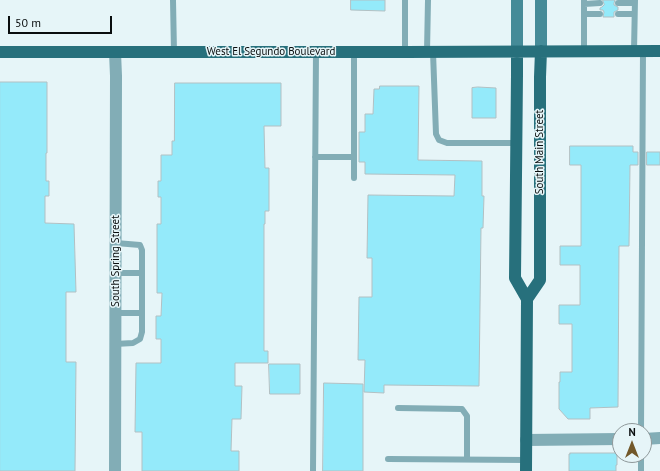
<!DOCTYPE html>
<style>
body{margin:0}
#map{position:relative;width:660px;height:471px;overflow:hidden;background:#e6f5f8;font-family:"PT Sans",sans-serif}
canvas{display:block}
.north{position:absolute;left:612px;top:423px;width:40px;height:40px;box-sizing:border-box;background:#e6f5f8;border:1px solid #8e989a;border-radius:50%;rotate:0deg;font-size:11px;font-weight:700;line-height:16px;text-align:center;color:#090d0e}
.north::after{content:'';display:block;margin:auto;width:14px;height:18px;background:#72582a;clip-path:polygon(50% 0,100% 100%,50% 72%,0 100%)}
.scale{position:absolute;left:8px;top:16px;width:104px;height:18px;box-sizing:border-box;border:2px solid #090d0e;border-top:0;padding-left:5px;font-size:12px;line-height:14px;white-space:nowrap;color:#090d0e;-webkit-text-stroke:3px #e6f5f8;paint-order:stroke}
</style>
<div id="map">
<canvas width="660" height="471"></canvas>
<div class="north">N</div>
<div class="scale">50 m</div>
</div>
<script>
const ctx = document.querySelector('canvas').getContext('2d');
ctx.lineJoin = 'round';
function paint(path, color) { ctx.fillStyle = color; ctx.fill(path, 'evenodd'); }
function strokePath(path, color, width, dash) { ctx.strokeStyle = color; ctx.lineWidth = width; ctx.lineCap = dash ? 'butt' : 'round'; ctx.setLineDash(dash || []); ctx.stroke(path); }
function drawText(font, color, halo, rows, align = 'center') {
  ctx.font = font + ' "PT Sans",sans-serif'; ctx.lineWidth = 3; ctx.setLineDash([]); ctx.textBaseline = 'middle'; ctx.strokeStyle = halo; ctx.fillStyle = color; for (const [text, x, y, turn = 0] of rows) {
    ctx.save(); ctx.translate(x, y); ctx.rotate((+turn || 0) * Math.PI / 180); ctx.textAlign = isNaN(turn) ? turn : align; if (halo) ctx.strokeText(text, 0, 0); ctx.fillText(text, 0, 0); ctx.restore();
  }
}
const building = new Path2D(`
 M351,0H385V11L351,10Z
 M603,0H615L614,3V5L618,7V10L614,12V17H603L604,12L603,10H600V8L602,7L604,5Z
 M0,82H47V153H46V181H49V196H45V223L74,224L76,292H66V362H76L75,471H0Z
 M175,83H281V126H264L265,168H269V211H265V224H264V351H268V363H235V386H242L241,419H232L231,451H239V471H142V432H135L136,363H161V339H156V316H161L162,293H157V224H161V197H158V181H161V155H172V141H174Z
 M380,86H419L418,160L482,161V196H484L483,228H481L479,386L384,385V393L364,392L365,360H358L359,297H372V258H367L368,195L454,196L455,175L365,174V162H359V132H365V114H373L374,89H379Z
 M478,87L496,88V118H472V88Z
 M570,146H633V152H638V165H630L629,246H619L618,407L590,408V419H568L559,409V382H560V372H572V324H559V305H580V265H560V246H581V165H570Z
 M647,152H660V165H647Z
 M269,364H300V394H270Z
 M324,383L363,384V471H323Z
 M570,453H617V465H616V471H569V454H570Z`);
const service = new Path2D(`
 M173,0L174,52
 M618,3H635
 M584,4L600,3
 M584,14H600
 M618,14H634
 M584,51V0
 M634,51L635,0
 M405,52V0
 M427,52L428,0
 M433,52L436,134L439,140L447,143H516
 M315,157H354V52
 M354,157V178
 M116,273H142
 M115,313H142
 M115,344L133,343L140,339L142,332V250L140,245L116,243
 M398,408L462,409L467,416V459
 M641,431L643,51
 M388,459L526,460
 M313,471L316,52
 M641,471V455`);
const minor = new Path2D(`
 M115,52L116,76L115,471
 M644,439L660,438
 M526,440L620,439`);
const secondary = new Path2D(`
 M517,0V52
 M541,0V51`);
const primary = new Path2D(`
 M0,52H405L660,51
 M517,52V74L515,278L527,299L526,471
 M527,299L540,280V77L541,51`);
const streetNames = [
 ["West El Segundo Boulevard",271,52],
 ["South Main Street",540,152,-90],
 ["South Spring Street",116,261,-90]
];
paint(building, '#94eafa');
strokePath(building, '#b2c0c3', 1);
strokePath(service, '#82adb6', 6);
strokePath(minor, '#82adb6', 12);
strokePath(secondary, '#458b98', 12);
strokePath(primary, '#27707c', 12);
drawText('11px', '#090d0e', '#e6f5f8', streetNames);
</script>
